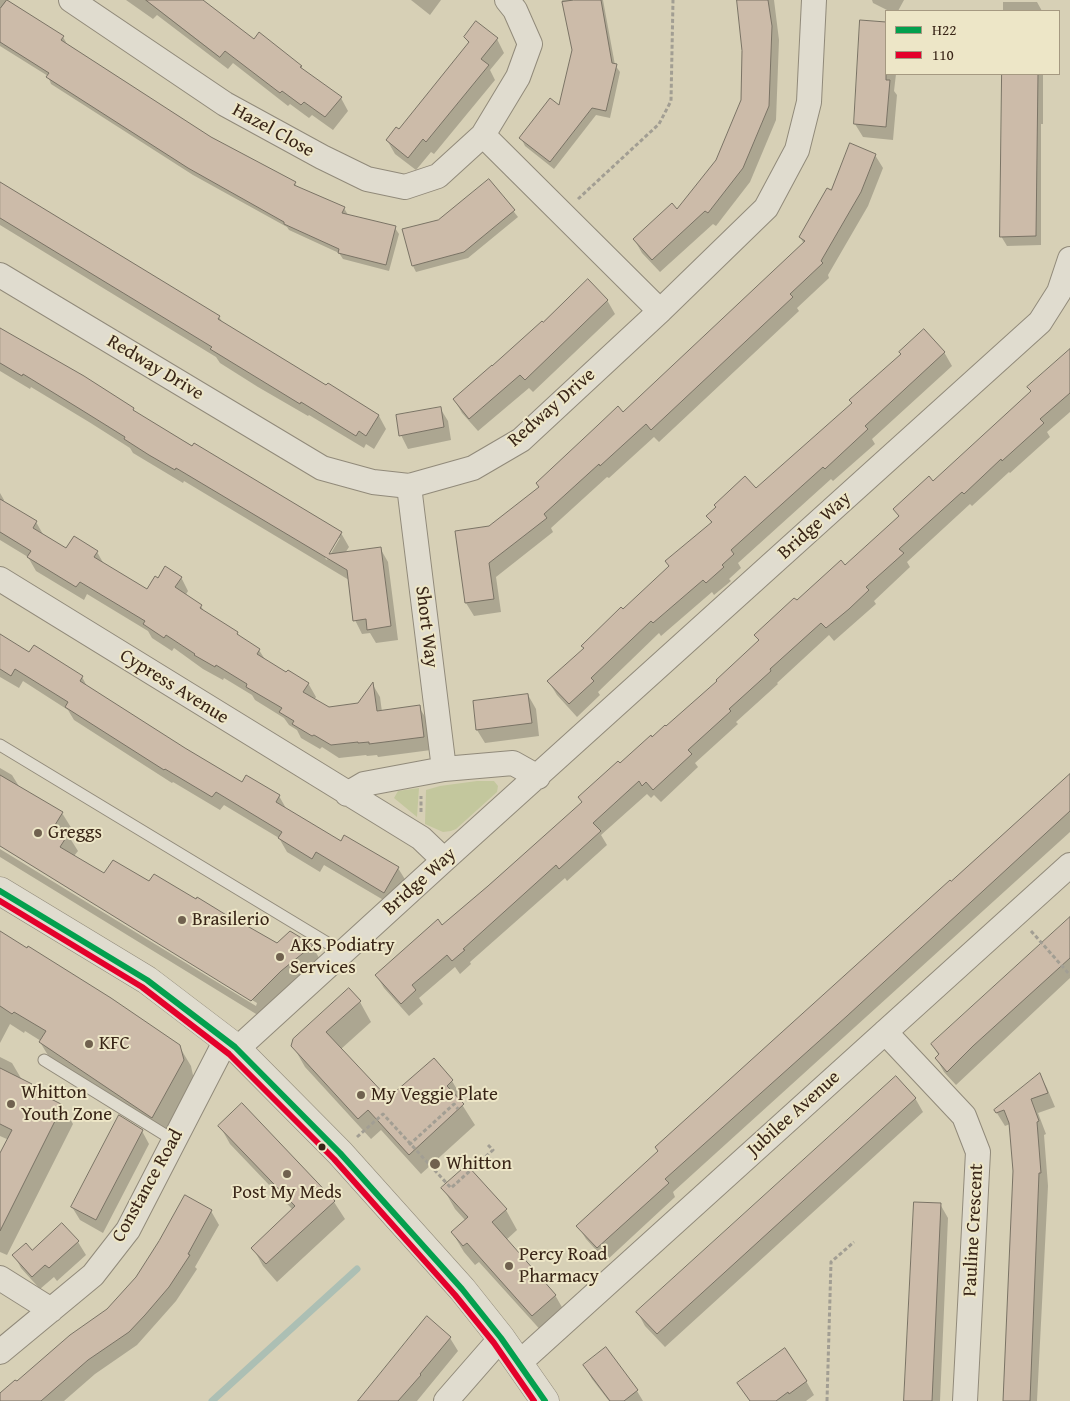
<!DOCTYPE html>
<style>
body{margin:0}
#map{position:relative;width:1070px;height:1401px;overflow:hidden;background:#d7d0b6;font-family:"Gentium Book Plus",serif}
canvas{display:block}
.legend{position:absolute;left:885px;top:10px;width:175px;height:65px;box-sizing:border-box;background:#ede6c7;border:1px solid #a59981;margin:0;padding:6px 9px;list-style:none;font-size:15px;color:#392517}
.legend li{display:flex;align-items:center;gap:10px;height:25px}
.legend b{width:25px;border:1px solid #a59981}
</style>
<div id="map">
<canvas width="1070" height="1401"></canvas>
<ul class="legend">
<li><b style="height:6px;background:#03a04e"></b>H22</li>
<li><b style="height:6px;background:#e4002b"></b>110</li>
</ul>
</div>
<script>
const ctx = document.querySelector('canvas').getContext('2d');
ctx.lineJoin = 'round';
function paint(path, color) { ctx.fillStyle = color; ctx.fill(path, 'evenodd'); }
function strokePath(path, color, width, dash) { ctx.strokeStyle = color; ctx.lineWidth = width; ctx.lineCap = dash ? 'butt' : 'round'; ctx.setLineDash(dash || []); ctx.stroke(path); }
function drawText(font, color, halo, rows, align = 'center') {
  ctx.font = font + ' "Gentium Book Plus",serif'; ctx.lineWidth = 4; ctx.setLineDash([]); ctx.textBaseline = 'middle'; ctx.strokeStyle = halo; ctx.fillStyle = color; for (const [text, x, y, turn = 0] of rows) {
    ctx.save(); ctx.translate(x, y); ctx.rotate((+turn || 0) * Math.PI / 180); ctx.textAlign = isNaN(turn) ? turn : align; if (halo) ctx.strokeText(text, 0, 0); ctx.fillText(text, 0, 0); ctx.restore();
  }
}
const green = new Path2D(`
 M477,781H494L498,786L497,792L456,829L451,831L443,832L425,824L426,790L440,786Z
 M419,788L417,817L394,798L398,791Z`);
const shadow = new Path2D(`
 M0,0H7L63,37L67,44L211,138L295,183L297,188L344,208L348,215L395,228L399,234L389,271L343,259L339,253L289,230L287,227L193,175L51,84L48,76L0,46Z
 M126,0H202L254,40L301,66L303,71L341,98L348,111L333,130L312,115L309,118L290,104L288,106L233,63L228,69L157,15L153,19Z
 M411,0H441L430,15Z
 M562,0H603L615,65L620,72L610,118L596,115L554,169L525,146L521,138L559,107L573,50Z
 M738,0H774L779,40L776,120L750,182L716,226L713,224L660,272L642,253L634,239L677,211L717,161L742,100L744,51Z
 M872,0H904L898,11H889L873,3Z
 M1003,2H1037L1042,11H1003Z
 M861,22L886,23V74H896L894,91L897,95L893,140L863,137L855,124Z
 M465,37L497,39L504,53L490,70L495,80L434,154L431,152L416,170L395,154L387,140L399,131L469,44Z
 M1004,74H1043V124H1041V245L1007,246L1001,236Z
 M875,155L883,168L868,206L828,275L829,278L797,308L799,311L659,442L654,437L609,478L607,477L551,528L553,532L496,577L501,612L474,616L466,603L489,527L540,488L623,413L804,244L800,237L831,192Z
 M489,180L518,217L468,258L416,272L413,266L439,222Z
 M0,184L219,317L223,323L327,387L328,385L379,416L386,429L374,449L366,444L364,448L309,415L308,416L258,387L220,363L216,357L0,225Z
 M607,300L615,314L533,392L529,388L478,431L462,413L454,399Z
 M0,329L133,409L136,413L341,533L349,547L345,553L380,548L388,562L398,640L376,643L370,633L362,634L355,620L349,580L184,481L183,483L133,453L130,448L89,422L31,387L30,389L0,371ZM337,538H340L327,560L325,558Z
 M1070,350V412L1047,432L1050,437L1010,473L1009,472L972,506L970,504L907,562L910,567L874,601L876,604L834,641L829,635L777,683L778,684L736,722L738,724L695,763L698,767L661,802L654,795L651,798L647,794L601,835L607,845L567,881L565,878L470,962L471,964L460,974L455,967L419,998L423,1004L409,1016L384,988L376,975L442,926L583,803L620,765L666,728L718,682L759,641L756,635L796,602L845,567L899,517L895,509L933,482L1031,391Z
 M944,352L952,366L872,439L875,444L833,481L831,479L738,563L741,568L729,579L731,581L714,595L712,592L661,636L659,633L598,692L600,695L577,717L557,695L549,682L585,649L622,611L670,568L712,524L707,516L756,490Z
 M440,408L448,421L451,440L408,449L401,435Z
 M0,493L4,500L3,502L36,522L44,536L67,550L97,552L105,566L147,591L158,580L181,577L188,591L185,596L201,606L205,613L237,632L240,638L259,650L266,661L287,674L308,683L316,697L314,700L328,709L359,704L373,685L380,697L382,712L419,707L427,720L431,750L378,757L377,755L367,756L366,755L339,758L322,747L320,749L301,738L297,730L289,725L284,718L255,700L252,695L224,678L223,680L203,669L174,648L172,651L152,638L148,631L87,594L84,600L36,571L28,557L0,540Z
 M0,635L29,654L82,677L88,688L184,749L242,783L279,796L287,810L341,843L398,868L406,881L392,905L324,865L320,872L287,852L279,838L224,805L220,810L173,782L172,783L74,720L68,710L23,681L19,688L0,677Z
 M528,695L536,709L539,736L485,743L477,730Z
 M0,768L12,775L20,788L62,813L72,829L68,835L78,851L74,856L105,875L150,883L242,925L277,945L291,932L312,946L322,963L261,1017L0,857V849L256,1006L257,1003L0,846Z
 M1070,775V832L673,1192L675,1197L606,1261L586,1239L578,1226L951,883Z
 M1070,918V978L956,1085L944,1072L936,1058L939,1056L932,1044Z
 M0,933L179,1046L191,1066L194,1080L163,1137L52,1062L40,1042L41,1041L25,1031L24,1033L10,1024L0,1043Z
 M360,1002L371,1022L341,1049L388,1100L452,1081L464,1101L461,1103L475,1125L421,1174L381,1130L371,1139L305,1067L293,1046Z
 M0,1057L12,1063L22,1080L31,1085L35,1092L62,1106L73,1124L7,1255L0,1252V1157L9,1140L0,1136Z
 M1040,1075L1047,1088L1055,1107L1038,1113L1046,1134L1044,1135L1048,1186L1037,1401H1003L1014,1171L1010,1124L1005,1126L995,1110Z
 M915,1098L923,1112L665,1347L645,1326L638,1313Z
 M220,1126L334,1202L345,1219L277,1282L263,1266L253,1248L293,1210L230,1144Z
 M142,1131L149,1144L103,1233L80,1220L72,1207Z
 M443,1188L506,1210L517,1230L506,1240L555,1295L567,1316L545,1335L479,1262L475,1265L464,1252L452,1232L465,1220L455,1209Z
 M940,1204L948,1218L940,1401H906Z
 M211,1211L219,1225L195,1267L197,1269L176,1301L137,1345L95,1374L64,1401H0V1395L108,1310Z
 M78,1242L86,1255L57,1281L54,1277L40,1289L21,1268L14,1255Z
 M450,1338L458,1351L417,1401H359Z
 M606,1349L637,1391L643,1401H609L592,1379L584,1365Z
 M806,1381L814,1395L806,1401H750L739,1383Z`);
const stream = new Path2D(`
 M212,1401L357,1269`);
const building = new Path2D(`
 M7,0L64,36L61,40L211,137L296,182L294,185L345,207L342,213L396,226L386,265L338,253L339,249L284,224V222L188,168L46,77L49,73L0,42V9Z
 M146,0H203L254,39L259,32L302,66L300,67L342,97L325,117L304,102L301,105L282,91L280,93L225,51L220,57Z
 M574,0H601L612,63L617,64L606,111L592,108L550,162L519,138L550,98L559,105L572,50L562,2Z
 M737,0H768L772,26L769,106L743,168L708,213L705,211L652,260L633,239L672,203L677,209L716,160L741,100L742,51Z
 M860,20L886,22V80H890L886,127L854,124Z
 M476,21L498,38L481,59L489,65L426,142L423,139L408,158L386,140L396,127L399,129L469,42L464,37Z
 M1002,74H1038L1036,236L1000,237Z
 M850,143L876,154L861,192L821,261L823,263L790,294L793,297L651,430L646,424L600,466L599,464L544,514L547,518L489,563L494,599L465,603L455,531L489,526L539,487L536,483L598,425L618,406L623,412L805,241L799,237L827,188L831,190Z
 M489,179L515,210L464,252L412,266L402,229L438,220Z
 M0,182L220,316L218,319L326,385L328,383L379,415L366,436L359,431L356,436L301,402L300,404L210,349L212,347L0,218Z
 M588,279L608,300L525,380L520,375L469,419L453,399L492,365V366L542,321L543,322Z
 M0,328L84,376L134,408L133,410L192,446L194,443L342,532L329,554L381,547L391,626L367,630L366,619L353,621L347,570L176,468L175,470L149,455L124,439L125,437L80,409L23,374L22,376L0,363Z
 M924,329L945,352L865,426L868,429L825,469L823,467L731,550L734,554L722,565L724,567L706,583L703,580L653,623L651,621L591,678L594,681L569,704L547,681L584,648L581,646L621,607L623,609L669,566L665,561L712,522L706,516L716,507L714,505L745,476L756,488L852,403L849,400L901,354L899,352Z
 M1070,349V393L1040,419L1044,423L1002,461L1001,459L964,494L962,492L899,549L904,553L866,587L869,590L849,609L826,628L821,623L770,669L771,671L729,709L731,711L688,750L692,754L653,790L646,782L642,786L639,781L593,823L601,831L559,869L556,865L463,949L465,950L452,961L447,955L425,974L412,985L416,990L401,1004L375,975L438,919L442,925L488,886L582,802L578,797L618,761L620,763L651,735L652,737L665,725L666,726L717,681L716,680L759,640L754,635L794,598L797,600L841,560L845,565L899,516L893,509L929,476L933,481L1031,391L1027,387Z
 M441,407L444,427L399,436L396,415Z
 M0,499L37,521L33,528L66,548L74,536L98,551L94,557L147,589L155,576L158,578L165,566L182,577L175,587L202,605L200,608L238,632L237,634L260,649L257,654L286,672L288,670L309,683L303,692L329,707L358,703L373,682L377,711L420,705L424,737L369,744V742L358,743V742L331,745L314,735L312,736L292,724L294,721L279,712L282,708L246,687L247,684L216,665L215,667L194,655L195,654L166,635L164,638L143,624L145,621L80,582L76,587L27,557L31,551L0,532Z
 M0,634L29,652L34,645L83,676L80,681L185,748L242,782L246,775L280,795L276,802L341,841L344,835L399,867L384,893L316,852L312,859L278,838L282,832L216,792L212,797L165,769L164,770L65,707L68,702L15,669L11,676L0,669Z
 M528,694L532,723L476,730L473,701Z
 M1070,774V811L847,1016L665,1179L669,1183L597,1248L576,1226L658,1151L655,1147L950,880L951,881Z
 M0,775L63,812L55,825L69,833L60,847L104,873L113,860L149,881L154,874L196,899L197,897L241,924L242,923L277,943L290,931L313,945L281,971L251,1001L0,846Z
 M1070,917V958L973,1046L947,1072L935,1058L939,1054L931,1044Z
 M0,931L27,948L28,946L111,998L180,1045L184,1060L152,1118L39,1042L46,1031L14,1012L12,1014L0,1006Z
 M349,988L361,1001L326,1032L388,1098L434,1058L453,1080L447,1086L464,1104L409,1155L368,1110L358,1119L291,1046L293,1039Z
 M0,1068L32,1084L29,1088L63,1105L0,1231V1153L12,1130L0,1124Z
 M1040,1073L1048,1093L1031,1099L1039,1121L1037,1122L1041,1173H1039L1030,1401H1003L1013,1171L1009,1123L1004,1110L996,1113L994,1110Z
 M896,1076L916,1098L657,1334L636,1312Z
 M242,1103L335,1201L266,1264L251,1248L295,1206L218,1126Z
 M119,1115L143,1130L96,1220L71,1207Z
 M467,1165L507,1209L492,1222L556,1295L532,1316L467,1243L463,1246L451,1232L468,1217L441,1188Z
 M185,1195L212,1210L188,1254L190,1255L169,1287L145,1315L129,1332L88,1360L41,1401H0V1393L15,1380L17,1381L70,1335L107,1309L136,1277L159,1241Z
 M914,1202L941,1203L932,1401H904Z
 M62,1223L79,1241L49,1268L45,1265L32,1277L12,1255L26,1243L32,1250Z
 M427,1316L451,1337L420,1374L421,1375L398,1401H358Z
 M606,1347L638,1390L624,1401H610L583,1365Z
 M785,1348L807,1381L789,1394L788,1392L776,1401H750L737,1383Z`);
const path = new Path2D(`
 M578,199L659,124L671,101L673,0
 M421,812V796
 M1031,931L1070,975
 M357,1137L383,1114L451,1188L493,1150L488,1145
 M409,1145L454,1104L458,1109
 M827,1401L831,1262L854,1242`);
const service = new Path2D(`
 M0,745L344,953
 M44,1060L175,1141`);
const minor = new Path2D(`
 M71,0L225,104L322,157L367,179L405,187L438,176L483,135L518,77L530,44L515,10L507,0
 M483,135L660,311
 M0,275L322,468L373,482L409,486L473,468L521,440L660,311L766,208L797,150L809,102L814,0
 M409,486L444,769
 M0,579L421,838L444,860
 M347,794L364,784L444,769L513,763L538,777
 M885,1032L964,1116L978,1152L965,1401
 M237,1049L444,860L1040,322L1059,292L1070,259
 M0,1278L51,1310
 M0,1352L93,1275L128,1230L226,1040
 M518,1364L1070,865
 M446,1401L501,1338`);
const tertiary = new Path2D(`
 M0,891L147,980L235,1047L340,1153L462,1289L501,1338L545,1401`);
const bus1 = new Path2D(`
 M0,891L147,980L235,1047L340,1153L462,1289L501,1338L545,1401`);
const bus2 = new Path2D(`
 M0,901L142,987L229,1054L334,1159L455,1295L494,1343L534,1401`);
const markers = [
 [38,833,5,"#70614f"],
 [182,920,5,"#70614f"],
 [280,957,5,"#70614f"],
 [89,1044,5,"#70614f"],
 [361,1095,5,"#70614f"],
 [11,1104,5,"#70614f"],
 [322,1147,4.5,"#392517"],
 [435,1164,6,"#70614f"],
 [287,1174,5,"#70614f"],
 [509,1266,5,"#70614f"]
];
const streetNames = [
 ["Hazel Close",273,131,29],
 ["Redway Drive",155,368,31],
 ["Redway Drive",552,408,-41],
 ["Bridge Way",815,526,-42],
 ["Short Way",426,627,83],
 ["Cypress Avenue",174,687,32],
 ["Bridge Way",420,882,-42],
 ["Jubilee Avenue",794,1114,-42],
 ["Constance Road",148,1186,-61],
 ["Pauline Crescent",974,1230,-87]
];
const poiNames = [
 ["Greggs",48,833],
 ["Brasilerio",192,920],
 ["AKS Podiatry",290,946],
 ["Services",290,968],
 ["KFC",99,1044],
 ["Whitton",21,1093],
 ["Youth Zone",21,1115],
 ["My Veggie Plate",371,1095],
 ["Whitton",446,1164],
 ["Post My Meds",287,1193,"center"],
 ["Percy Road",519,1255],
 ["Pharmacy",519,1277]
];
paint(green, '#c3c79d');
paint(shadow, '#0003');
strokePath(stream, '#acbfb4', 7);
paint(building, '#ccbba9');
strokePath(building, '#7a7365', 1);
strokePath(service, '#918a7a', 13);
strokePath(minor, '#918a7a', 26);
strokePath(tertiary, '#918a7a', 29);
strokePath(path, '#a29e93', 3, [4, 2.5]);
strokePath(service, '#e0dccf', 11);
strokePath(minor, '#e0dccf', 24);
strokePath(tertiary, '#e0dccf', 28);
strokePath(bus1, '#03a04e', 6);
strokePath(bus2, '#e4002b', 6);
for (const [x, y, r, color] of markers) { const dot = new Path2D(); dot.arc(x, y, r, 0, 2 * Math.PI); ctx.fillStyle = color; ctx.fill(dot); strokePath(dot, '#ede6c7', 2); }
drawText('19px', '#392517', '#ede6c7', streetNames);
drawText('19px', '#392517', '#ede6c7', poiNames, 'left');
</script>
